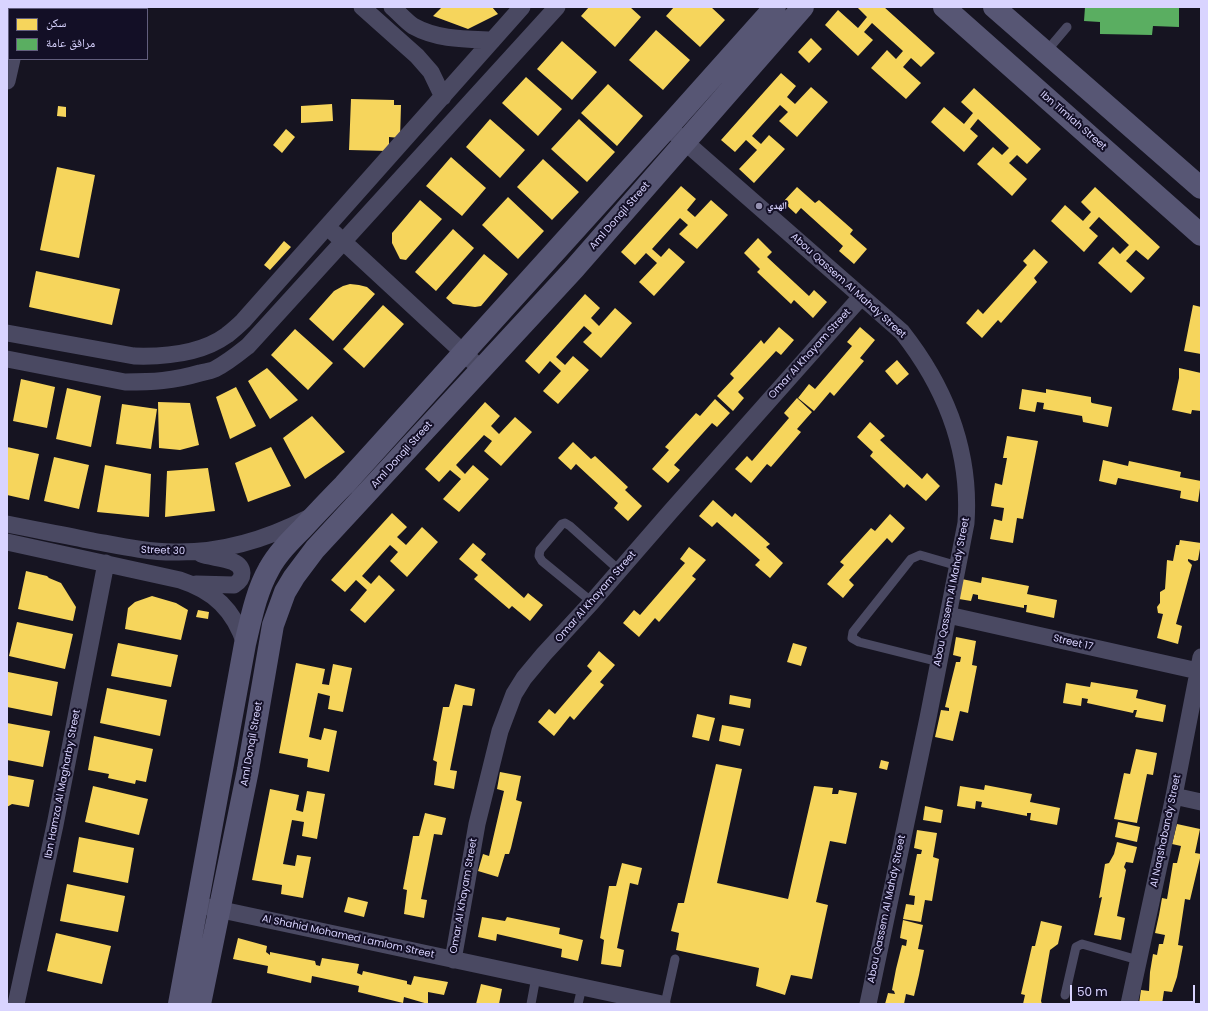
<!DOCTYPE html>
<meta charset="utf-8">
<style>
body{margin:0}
#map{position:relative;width:1208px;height:1011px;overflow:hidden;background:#161421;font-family:Poppins,"Noto Naskh Arabic",sans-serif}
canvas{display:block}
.frame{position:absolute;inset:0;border:8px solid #d9d4ff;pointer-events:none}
.legend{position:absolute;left:8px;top:8px;width:140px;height:52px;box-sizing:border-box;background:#130f26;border:1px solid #625e7d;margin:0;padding:5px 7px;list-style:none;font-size:12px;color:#d9d4ff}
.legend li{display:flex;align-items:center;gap:8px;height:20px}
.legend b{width:20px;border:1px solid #625e7d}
.scale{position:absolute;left:1070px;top:985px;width:125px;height:18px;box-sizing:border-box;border:2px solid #d9d4ff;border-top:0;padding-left:5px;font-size:12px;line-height:14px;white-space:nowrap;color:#d9d4ff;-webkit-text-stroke:3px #130f26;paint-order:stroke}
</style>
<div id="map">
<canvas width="1208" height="1011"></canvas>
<div class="frame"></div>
<ul class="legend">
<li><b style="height:11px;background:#f6d55c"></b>سكن</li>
<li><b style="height:11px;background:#5aae61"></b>مرافق عامة</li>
</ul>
<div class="scale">50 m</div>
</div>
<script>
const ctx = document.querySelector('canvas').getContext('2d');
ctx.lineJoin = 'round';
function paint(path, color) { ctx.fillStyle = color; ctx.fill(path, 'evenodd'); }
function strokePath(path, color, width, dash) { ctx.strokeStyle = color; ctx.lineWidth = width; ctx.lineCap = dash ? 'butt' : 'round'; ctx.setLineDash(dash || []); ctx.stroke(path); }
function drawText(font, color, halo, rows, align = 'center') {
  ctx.font = font + ' Poppins,"Noto Naskh Arabic",sans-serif'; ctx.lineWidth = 4; ctx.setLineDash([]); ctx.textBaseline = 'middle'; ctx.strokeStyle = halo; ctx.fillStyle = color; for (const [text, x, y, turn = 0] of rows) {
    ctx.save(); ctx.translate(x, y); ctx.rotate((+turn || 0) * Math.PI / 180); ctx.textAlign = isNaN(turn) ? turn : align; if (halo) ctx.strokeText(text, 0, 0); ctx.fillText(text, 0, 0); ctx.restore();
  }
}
const homes = new Path2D(`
 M442,7H492L498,14L468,29L433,16Z
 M589,7H630L641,17L615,47L581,16Z
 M674,7H711L725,20L700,47L666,16Z
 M857,7H884L935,53L921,67L911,58L903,67L921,83L906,99L871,68L887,50L896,59L903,51L872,23L864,32L873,40L858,56L825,25L838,10L858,28L867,17Z
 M656,30L690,60L663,90L629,60Z
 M811,38L822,49L809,63L798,52Z
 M562,41L597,72L572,100L537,69Z
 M781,73L796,86L787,97L795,104L811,87L828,102L797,137L779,121L788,112L780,105L752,136L761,144L769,135L785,149L754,183L739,169L757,150L746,140L735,152L721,140Z
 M526,77L562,109L538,136L502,103Z
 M608,84L643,116L617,146L581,113Z
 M974,88L1041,149L1027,164L1017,155L1009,163L1027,179L1012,196L977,164L993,147L1002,155L1009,148L978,119L970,129L978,136L964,152L931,122L944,107L964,124L973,113L961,102Z
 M351,99L394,100V105H401L400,138L389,137V151L349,150Z
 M332,104L333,121L301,123V106Z
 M58,106L66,107V117L57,116Z
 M490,119L525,150L500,178L466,147Z
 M579,119L615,152L587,182L551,149Z
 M286,129L295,137L282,153L273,145Z
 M451,157L486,188L462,216L426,186Z
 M543,159L579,192L552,220L517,187Z
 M57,167L95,175L79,258L40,250Z
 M681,186L696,199L687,210L695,217L711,200L728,215L697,249L679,234L688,225L680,218L652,249L661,257L669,248L685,262L654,296L639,282L657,263L646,253L635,265L621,252Z
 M797,187L815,203L819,200L853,230L850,234L867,249L854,264L839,251L843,246L801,208L796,214L783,202Z
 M1095,187L1160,247L1148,260L1136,250L1126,261L1145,278L1131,293L1098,263L1113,247L1120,254L1129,245L1099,217L1089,228L1098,236L1084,252L1051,221L1065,205L1083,221L1091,212L1081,202Z
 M508,197L544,231L518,259L482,225Z
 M420,200L442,219L406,260L400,259L392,243V233Z
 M453,229L474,248L436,291L415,272Z
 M758,238L772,252L767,257L809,296L814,290L827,302L813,318L794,300L791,304L757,272L760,269L744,253Z
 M284,241L291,247L270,270L264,265Z
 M1034,249L1048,262L1034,278L1037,282L1001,323L998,320L982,338L966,323L978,309L983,314L1027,265L1023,261Z
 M484,254L508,274L481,306L475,307L453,304L446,298Z
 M36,271L120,289L112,325L29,307Z
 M350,284L359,285L367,287L375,294L333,341L309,319L334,291L343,286Z
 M585,294L600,308L591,318L599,326L615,308L632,323L601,358L583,342L592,333L584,326L556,357L565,365L573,356L589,370L558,404L543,391L561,371L550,361L539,374L525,361Z
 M383,305L404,324L364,368L343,349Z
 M1193,305L1201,307V354L1184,351Z
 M779,327L794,340L781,355L776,351L738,392L744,398L733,411L717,396L734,378L730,374L761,340L764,344Z
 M860,327L875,340L860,358L864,361L834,396L830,392L814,411L798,398L809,384L815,389L852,346L847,342Z
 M295,329L333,363L308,390L271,355Z
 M897,360L909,374L897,385L885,371Z
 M267,368L298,400L270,419L248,381Z
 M1179,368L1201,373L1200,385H1201V411L1192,410L1191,414L1172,410L1179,378Z
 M21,379L55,387L47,428L13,421Z
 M236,387L256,426L230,439L216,397Z
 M67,388L101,396L91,447L56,439Z
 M1022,389L1046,393V389L1091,397V402L1092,403L1112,407L1108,427L1083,422L1082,416L1043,409L1044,403L1037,402L1035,412L1019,409Z
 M797,398L812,412L797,429L801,432L771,467L767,464L751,483L735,469L747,456L752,461L789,418L784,413Z
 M715,399L730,413L717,427L712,423L674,465L680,470L668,483L652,469L669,450L665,447L696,413L700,416Z
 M158,402L190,403L199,445L180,450L159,448Z
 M485,402L500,416L491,426L499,434L515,417L532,432L501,466L484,451L492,441L484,435L456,465L465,474L473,465L489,479L459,512L443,499L461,479L450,470L439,482L425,469Z
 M122,404L157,409L151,449L116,444Z
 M312,416L345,452L305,479L283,438Z
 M870,422L885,436L880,440L922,479L927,473L940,486L926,501L907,484L904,488L870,456L873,452L857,437Z
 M1007,436L1038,441L1023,519L1017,518L1013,543L990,539L994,519L1002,521L1004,508L991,506L995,483L1002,485L1007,458H1003Z
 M573,442L591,459L595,456L628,487L625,490L642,506L628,521L614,508L618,503L576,464L571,470L558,458Z
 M7,447L39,454L29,500L7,495Z
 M271,447L291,486L248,502L235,463Z
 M54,457L89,465L79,509L44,501Z
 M1103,460L1128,466L1129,461L1181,472L1180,477L1201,481L1198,502L1180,498L1181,491L1118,478L1116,485L1099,481Z
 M105,465L151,474L149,517L97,512Z
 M208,468L215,511L165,517L167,471Z
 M713,500L732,517L735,513L770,544L766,547L783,563L770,578L755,565L760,560L717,522L712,527L699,516Z
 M392,513L407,527L397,537L406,545L422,527L438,542L407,577L390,561L398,552L390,545L362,576L371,584L379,575L395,590L365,623L350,610L367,590L356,580L345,592L331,580Z
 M890,514L905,528L892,543L887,538L849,580L854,585L843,598L827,584L844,565L840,562L871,528L875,531Z
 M1180,540L1201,543L1198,560L1195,561L1188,559V561L1192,565L1176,624L1182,626L1178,644L1157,638L1163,614L1158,613L1157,607L1160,603V592L1165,589L1167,560L1173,561L1176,545H1179Z
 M473,543L486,554L481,560L524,598L528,593L543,605L530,621L512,606L509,609L474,579L478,575L459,559Z
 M689,547L706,560L692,576L696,579L659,622L655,618L639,637L623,623L634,610L640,615L685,563L680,559Z
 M26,571L47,576L49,578L61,583L76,607L73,621L18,609Z
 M982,577L1029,586L1027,594L1057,600L1054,618L1026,612L1027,605H1024V608L978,599V595L973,594L971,601L953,598L957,578L981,583Z
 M152,596L176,603L188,610L181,640L125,629L128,608L135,602Z
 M198,610L209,612L208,619L196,617Z
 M17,622L73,634L65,669L9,656Z
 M956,637L976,641L972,665L977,666L968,713L960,711L953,741L935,737L941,710L949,711V708L945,707L950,686L956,662H960L961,657L953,655Z
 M118,643L178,655L171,687L111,676Z
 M793,643L807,647L801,666L787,662Z
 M599,651L615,665L600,682L604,685L574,720L570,716L554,736L538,722L549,709L555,714L592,671L587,666Z
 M296,663L325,669L322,684L329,685L333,664L352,668L343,712L328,709L330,696L318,693L309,737L321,740L324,728L337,731L329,772L307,767L308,759L279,753Z
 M8,672L58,682L52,716L7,707Z
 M1091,682L1138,690L1136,698L1166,705L1163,722L1135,717L1137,710H1134L1133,713L1087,703L1088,699L1082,698L1081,706L1063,703L1066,683L1090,687Z
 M455,684L475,689L472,706L463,705L450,770L457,771L454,789L434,785L437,762L433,760L443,707H449Z
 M107,688L167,700L160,736L100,723Z
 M730,695L751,699L750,708L729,704Z
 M697,714L715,718L709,741L692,737Z
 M7,723L50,731L43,767L7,760Z
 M722,725L744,729L740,746L719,741Z
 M94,736L153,749L146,782L136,780L135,784L108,778L109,774L88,770Z
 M1136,749L1157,753L1153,775L1147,774L1137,823L1114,819L1124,773L1130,774Z
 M881,760L889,762L887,770L879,768Z
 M716,764L742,769L717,883L788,899L814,786L833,788L832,794H838L839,790L857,793L846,844L830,841L816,902L828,905L812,979L791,975L785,995L756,986L759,968L676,950L679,933L671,931L678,903H684Z
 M500,772L521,776L516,800L522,802L511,848L509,854H505L498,877L478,871L483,854L489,856L504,791L497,789Z
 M7,775L34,780L29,807L12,804L7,807Z
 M985,785L1032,794L1030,802L1060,808L1057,825L1030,820L1031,813H1027V816L981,807L982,802L976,801L975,809L957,806L960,786L984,790Z
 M93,786L148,799L139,835L85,822Z
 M270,789L299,795L296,810L303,812L307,791L325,794L317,839L302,836L304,822L292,820L283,864L295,866L297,855L311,857L303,898L281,894L282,885L252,880Z
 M925,806L943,810L941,823L923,820Z
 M425,813L446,818L442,835L434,834L421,899L427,900L424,918L404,914L407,890L403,889L413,836H419Z
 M1118,822L1140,827L1137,842L1115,837Z
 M1177,824L1200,829L1195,853L1201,854L1190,900L1185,899L1178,945L1183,946L1177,977L1172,992L1164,991L1162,1004H1139L1141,990L1149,991L1150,972L1153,954L1157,955L1159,944H1163L1165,935L1155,933L1159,915L1162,898L1167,899L1173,863H1177L1181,846L1172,844Z
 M917,830L937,833L933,857L939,859L932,901L925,900L921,922L903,919L906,904L914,905L915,896L909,895L917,854H921L922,850L914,848Z
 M79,837L134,848L128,883L73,872Z
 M1117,842L1137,847L1133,863L1126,862L1124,867L1126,870L1117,916L1125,918L1121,940L1094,935L1102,897L1099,898L1105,864L1109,863L1114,854Z
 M622,863L642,868L638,885L630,883L617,948L624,950L621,967L601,964L604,940L600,938L609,886H616Z
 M67,884L125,896L118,932L60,921Z
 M348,897L368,902L364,917L344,912Z
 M482,917L505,921L507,917L560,928L559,934L583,940L578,961L561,957L562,949L497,934L496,941L478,937Z
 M903,920L923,925L918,949L924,950L919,975L914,996L906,994L904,1004H885L888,993L895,994L894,991L892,990L896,969L902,945L906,946L907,940L900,938Z
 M1041,921L1062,926L1058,944L1050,950L1041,1001L1042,1004H1023L1025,995L1021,994L1032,946H1035Z
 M56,933L111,946L102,984L47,971Z
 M238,938L267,946L266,952L270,955V952L315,961L316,965L320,966L322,958L359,964L357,973L362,975L363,971L407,981V984L411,985L414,976L448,982L444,995L428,992V1004L404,997L403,1003L358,992L359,986L312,976L311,983L267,973L268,966L233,959Z
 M481,984L502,989L499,1004H476Z`);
const public = new Path2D(`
 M1085,7H1179V27L1153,26L1152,35L1100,34V22L1084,21Z`);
const lane = new Path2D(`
 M1045,53L1067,27
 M592,602L542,561L539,556L540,550L562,524L565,523L570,526L619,570
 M939,662L859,642L852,638L853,632L911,559L920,555L958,566
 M1065,995L1076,947L1082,944L1138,960
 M531,1004L536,977
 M578,1004L582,987
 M665,1004L675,959`);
const street = new Path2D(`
 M362,7L417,56L431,72L443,97
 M392,7C399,13 406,21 413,26C438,40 466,39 493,40
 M23,9V7
 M7,81L12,59
 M668,127L902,332C946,388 971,451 966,523L928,718L868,1004
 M334,233L481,369
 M7,333L134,356C165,357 201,354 227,335C232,331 238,326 243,321L522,7
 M7,359L125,382C153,382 173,381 200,373C205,372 211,371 215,369C227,363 238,354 248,346L557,7
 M7,524C36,530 65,535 93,541C120,546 147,552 174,552C221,553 267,539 308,518
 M7,542L180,580C214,591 234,610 245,644
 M196,584L234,585C239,582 242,579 242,573C241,557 213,559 201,554
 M948,615L1198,671
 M1174,796L1201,802
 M208,907L662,1004
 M453,960L477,824L500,731L514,694L524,678L544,654L592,602L671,511L861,297
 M16,1004L55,825L106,563
 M1129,1004L1174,796L1201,657`);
const secondary = new Path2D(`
 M944,7L1201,235
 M994,7L1201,188
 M179,1004L245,644C251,619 256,592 269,569C277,554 290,541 302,529C316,514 330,499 344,485L675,119L775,7
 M200,1004L248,770L273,625L285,592L294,577L315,549L574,269L803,7`);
const markers = [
 [759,206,4,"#9591b1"]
];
const streetNames = [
 ["Ibn Timiah Street",1073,121,41],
 ["Aml Donqil Street",620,216,-49],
 ["Abou Qassem Al Mahdy Street",848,286,42],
 ["Omar Al Khayam Street",810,354,-48],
 ["Aml Donqil Street",402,455,-48],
 ["Street 30",163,551,2],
 ["Abou Qassem Al Mahdy Street",952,592,-79],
 ["Omar Al Khayam Street",596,597,-49],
 ["Street 17",1073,643,13],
 ["Aml Donqil Street",252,744,-80],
 ["Ibn Hamza Al Magharby Street",63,784,-79],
 ["Al Naqshabandy Street",1166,831,-78],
 ["Omar Al Khayam Street",464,896,-80],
 ["Abou Qassem Al Mahdy Street",887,909,-78],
 ["Al Shahid Mohamed Lamlom Street",348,937,12]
];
const poiNames = [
 ["الهدي",767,206]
];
paint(homes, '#f6d55c');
paint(public, '#5aae61');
strokePath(lane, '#4a4962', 9);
strokePath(street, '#4a4962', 17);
strokePath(secondary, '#575674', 22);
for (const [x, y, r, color] of markers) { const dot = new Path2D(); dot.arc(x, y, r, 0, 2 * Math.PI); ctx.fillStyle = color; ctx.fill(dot); strokePath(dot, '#130f26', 1.5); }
drawText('10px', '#d9d4ff', '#130f26', streetNames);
drawText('bold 10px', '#d9d4ff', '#130f26', poiNames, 'left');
</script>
